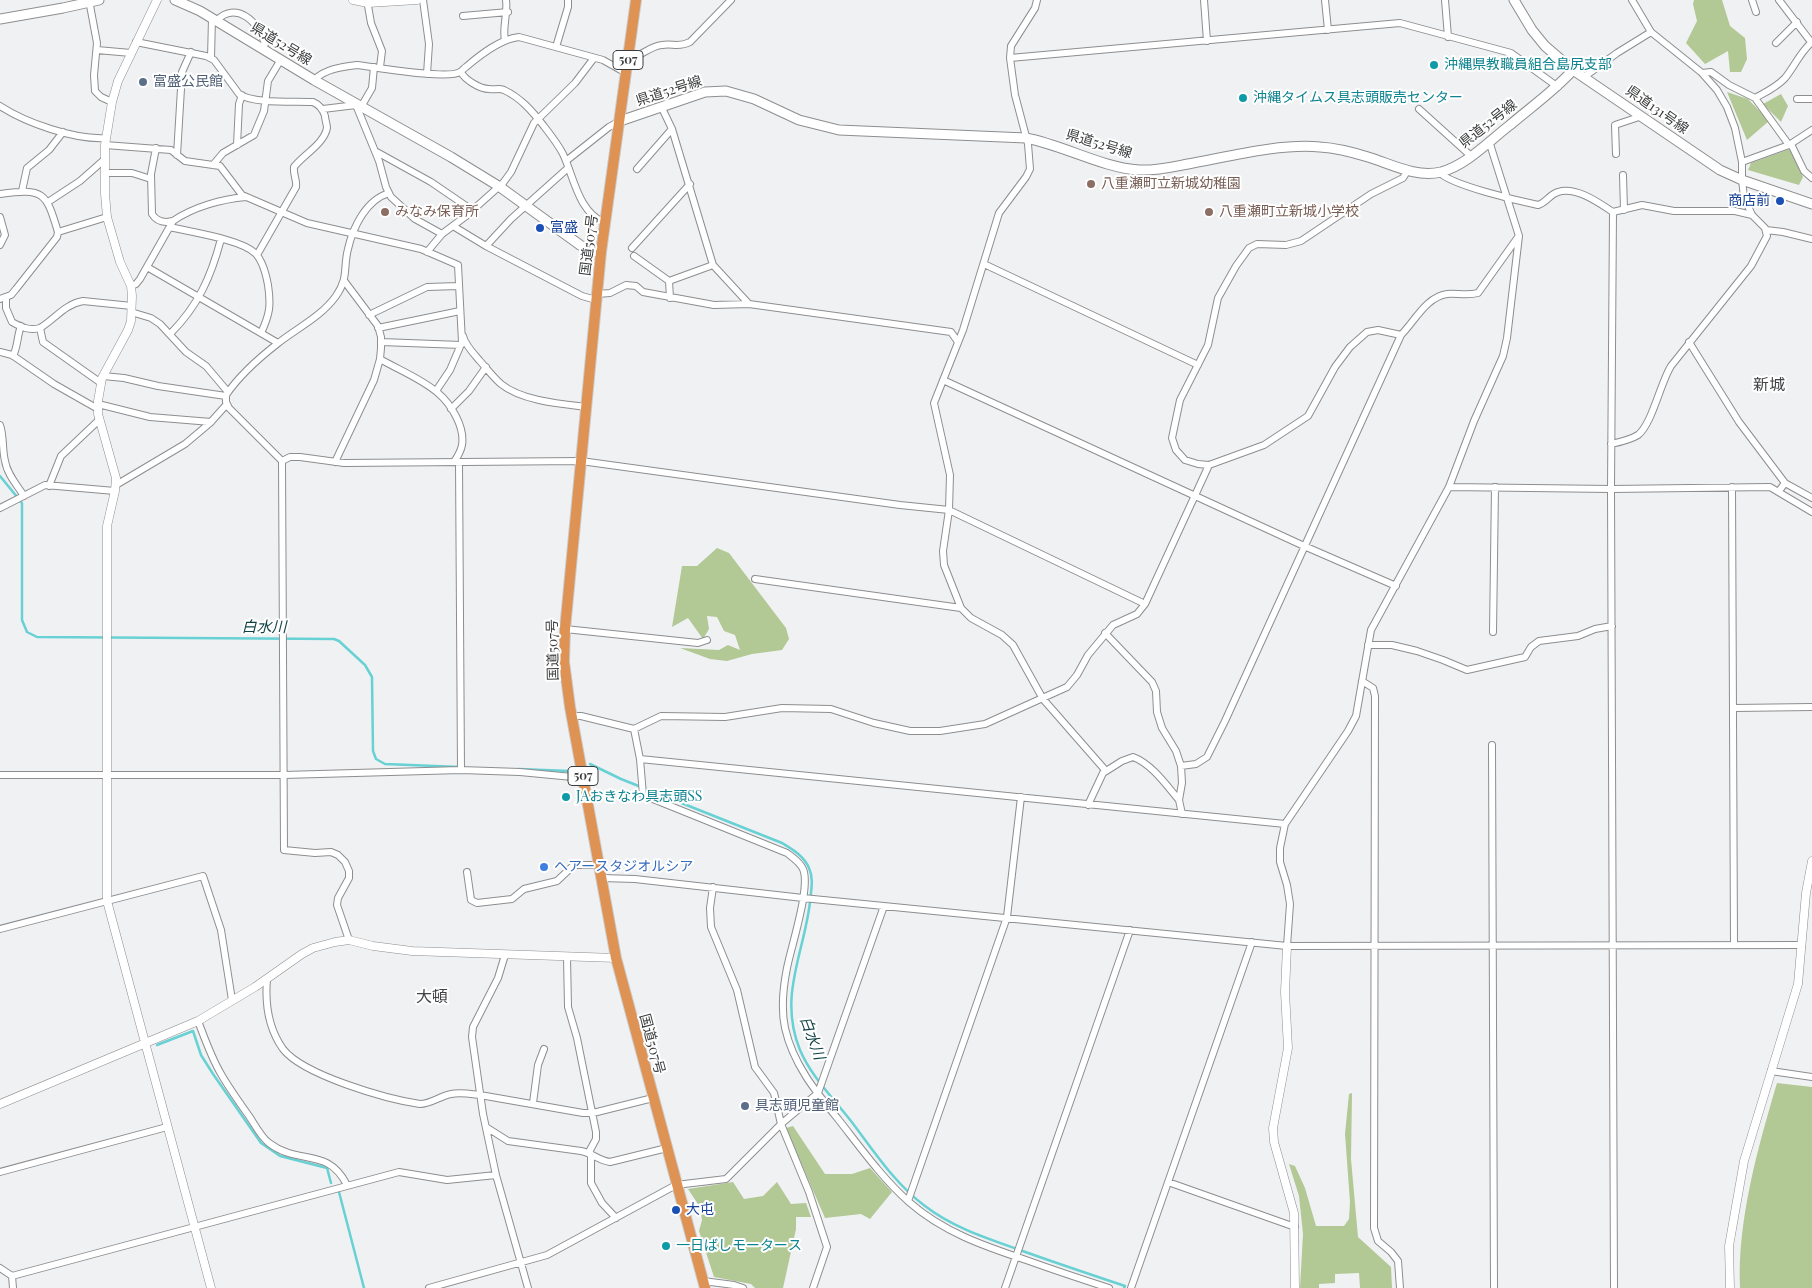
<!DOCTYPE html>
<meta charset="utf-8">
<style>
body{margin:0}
canvas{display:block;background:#f0f1f3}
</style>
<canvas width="1812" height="1288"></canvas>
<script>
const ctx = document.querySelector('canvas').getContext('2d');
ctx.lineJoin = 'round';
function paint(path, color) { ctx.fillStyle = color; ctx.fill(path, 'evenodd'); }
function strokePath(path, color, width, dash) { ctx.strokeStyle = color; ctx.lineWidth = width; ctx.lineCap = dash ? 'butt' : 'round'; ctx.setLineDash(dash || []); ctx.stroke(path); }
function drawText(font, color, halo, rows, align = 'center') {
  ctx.font = font + ' "Playfair Display","Noto Sans JP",serif'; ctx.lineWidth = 4; ctx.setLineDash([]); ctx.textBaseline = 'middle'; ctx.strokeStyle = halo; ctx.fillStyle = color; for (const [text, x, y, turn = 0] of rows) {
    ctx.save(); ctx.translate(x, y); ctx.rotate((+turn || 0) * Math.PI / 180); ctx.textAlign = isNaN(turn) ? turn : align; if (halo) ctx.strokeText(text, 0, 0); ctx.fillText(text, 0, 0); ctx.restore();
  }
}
const green = new Path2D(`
 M1694,0H1722L1730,26L1745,38L1747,59L1741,72H1730L1728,51L1705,64L1686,43L1697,21L1693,4Z
 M1727,92L1748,99L1769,121L1747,140Z
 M1781,94L1788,106L1781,122L1763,104Z
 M1790,149L1803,177L1799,185L1748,170L1751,163Z
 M717,548L729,553L786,628L789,639L782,650L752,654L727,661L710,659L680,648L719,650L728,645L740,650L735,635L724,631L717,617L707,616L709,629L703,639L688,618L672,627L682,566H697Z
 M1777,1083L1812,1087V1288H1740C1737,1221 1758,1147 1777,1083Z
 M1352,1093L1351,1159L1358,1237L1391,1267L1392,1288H1360L1359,1273L1335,1274V1283L1319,1284V1288H1300L1303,1234L1299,1196L1289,1164L1295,1166L1305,1188L1316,1226H1344L1349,1219L1350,1202L1345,1134L1349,1094Z
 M793,1126L825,1174H852L870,1168L892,1192L870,1219L861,1214L825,1218L786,1128Z
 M733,1182L744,1199L763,1196L777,1182L791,1204L806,1203L811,1217H796V1229L783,1288H755L751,1284L714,1277L699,1231L702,1220L700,1207L688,1189Z`);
const stream = new Path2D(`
 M0,476L22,503V620L27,632L37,637L334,639L339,641L365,665L372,677L373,751L376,759L385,764L460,767
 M590,764L621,779L782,843C792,849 804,856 809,868C814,879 811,890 810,902C804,954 778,996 800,1050C811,1076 833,1098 851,1121C873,1150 895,1184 925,1206C952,1227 986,1238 1017,1249C1053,1262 1089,1274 1125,1286L1124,1288
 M518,769L570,771
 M157,1045L193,1031L201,1055L213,1074L261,1143L280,1156L327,1168L331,1183
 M339,1192L364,1288`);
const minor = new Path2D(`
 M89,0L97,43L94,75L95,91L101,97L112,102
 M367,0L371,23L382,51L380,67
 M423,0L429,44L427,74
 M1037,0L1035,8L1011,46L1010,58L1015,95L1028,144L1030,169L1026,177L999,213L963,330L934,403L950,475L949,510L943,551L944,565L961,608L971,618L1002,635L1013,645L1043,699L1106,771
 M1204,0L1207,41
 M1325,0L1328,30
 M1445,0L1448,37
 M1752,0L1756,12
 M1779,0L1811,42
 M463,16L508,12
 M216,21C236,0 259,22 265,44L262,49
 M505,40C502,28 508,14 506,0
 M136,42L206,56L214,60L239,94C253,104 294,101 313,102C320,105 323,109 325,116C325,120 327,124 327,128C324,144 303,155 294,167C293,175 297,179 296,187L257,255
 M1776,43L1797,22
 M556,47L568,7V0
 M97,50L131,53
 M211,58L212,18
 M1010,58L1400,23L1511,53L1558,87
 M628,59C641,57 649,46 662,45C673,43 678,48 690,42L731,0
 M461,72C465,80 480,89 489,89C495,90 499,88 504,90C521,98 532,111 543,125C550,134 558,144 563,154C574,177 578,212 605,223
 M1702,73L1711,72L1729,85L1755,98L1789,145
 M1584,77L1617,53L1651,32
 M314,80C325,69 341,67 357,65C375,67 448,80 460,72C462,71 464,68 466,67C480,55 500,39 519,37L603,60L626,73
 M1755,98C1766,92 1777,87 1785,78C1795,66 1800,52 1812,42
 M1797,99H1812
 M0,106C26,123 75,140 106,138
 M661,106L672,129L713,265L749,304
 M361,107L372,88L374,67
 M323,109L356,105L379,161L386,187L391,197L415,219L442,234
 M1419,109L1471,156
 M1791,144L1804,171L1812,178
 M105,145L171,150L185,161L220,166L242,195L307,223L421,249L458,265L462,342L450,370L436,391
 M237,145L239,104L242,95
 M156,148L151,174L152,214C157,222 165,223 173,221
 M375,151L431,182L472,210
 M1616,154L1615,125L1642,116
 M177,155L182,72L191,52
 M566,161L609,127L620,121
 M1742,162L1789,145L1812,130
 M213,165L223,153L254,135L264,111L268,81L280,61
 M637,169L672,129
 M1439,172C1450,185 1519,201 1538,205C1546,203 1550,194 1558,192C1576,186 1599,203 1613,212L1642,205L1674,211H1735L1752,215
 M105,173H132L151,179
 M1623,175L1624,210
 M22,191L27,168L49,150L63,132
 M0,194C44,188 46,192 58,232L57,237L16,289L11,295L0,299
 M48,202L80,181L105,159
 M1613,212L1611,489L1614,1288
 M0,217L5,235L0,245
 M453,226L486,246L582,296L596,300
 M170,227C190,232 240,239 255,253C263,261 266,274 268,285C271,305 270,314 261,333
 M1766,230L1783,232L1812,239
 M58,232L107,217
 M486,246L511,219L568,168
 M632,248L690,184
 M427,252L442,234L466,216L503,183L511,172L534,123L575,83L594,58
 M634,256L669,281
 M984,264L1198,365
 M147,267L278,343
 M669,281L713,265
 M669,281L670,298
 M131,286L136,284L140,279L173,221C193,207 222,199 246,197
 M597,294L610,293L626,285L636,286L643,292L714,305L749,304L951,332L958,342
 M6,298V308L12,322C21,327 29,331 40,328C55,319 65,304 83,301L132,306
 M131,312L151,318L160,324L186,352L206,366L228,392
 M369,315L427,287L458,286
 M40,328L43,342L101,383
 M378,328L460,311
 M170,334C198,306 211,277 221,239
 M1401,335L1378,330L1367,332L1350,347L1335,367L1308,416L1264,445L1209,465L1198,464L1185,460L1176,450L1172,438L1180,400L1208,345L1218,298L1236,266L1249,248L1257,244L1286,245L1301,241L1371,194L1403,178L1408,170
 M463,336C465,345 474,354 480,361C487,369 494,378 501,384C522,401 561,404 587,407
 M381,342L461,345
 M1689,342L1739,422L1785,483L1779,491
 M0,352L12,355L54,384L98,409
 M13,356C18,346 17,336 21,326
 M380,359C399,370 422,379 438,393C451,404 465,427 462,445C461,451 458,456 454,462
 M103,376L124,378L158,386L226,396
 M943,380L1304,546L1396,586
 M98,404L150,417L211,422
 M451,409L469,391L486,367
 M0,425C4,436 2,449 5,461C7,474 17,485 24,496
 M1611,444C1620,442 1630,440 1638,435C1652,424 1660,384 1671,366L1751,266L1767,236L1765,228L1752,215L1744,197L1742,180V162L1735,128L1727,107L1717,90L1702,73L1651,32L1632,0
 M282,461L290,457H300L344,463L581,461L900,505L949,510L1145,604
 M335,462L374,380L380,359L381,348V337L378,326L345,282
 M459,462L461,770
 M1785,483L1812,498
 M116,485L185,444L210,423L227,404
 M49,486L61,456L99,420
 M1449,487L1611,489L1770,487L1812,512
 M1732,487L1734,945
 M0,508L45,485L115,491
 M755,579L961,608
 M565,629L698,643L707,640
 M1493,632L1495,487
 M1105,633L1152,682L1156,691L1157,712L1162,728L1176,751L1181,766L1182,783L1179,800L1182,814
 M1368,645H1392L1417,651L1443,660L1467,670L1525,657L1531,647L1539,641L1578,636L1595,629L1612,626
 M1362,681L1373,688L1375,696L1374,1228L1378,1241L1391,1252L1398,1261L1400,1288
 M1734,708L1812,707
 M572,716H581L634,729L661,716L725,717L782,708L831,709L874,723L910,731H940L985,724L1067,687L1077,675L1088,655L1113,625L1137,614L1145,604L1209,465
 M634,729L640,759L643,795L787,853C792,857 800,862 803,869C811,887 791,947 787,968C783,988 781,1009 785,1028C793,1064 816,1092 838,1119C860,1147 882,1178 909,1202C943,1232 984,1246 1026,1260C1054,1270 1081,1279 1109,1288
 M1492,745L1494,1288
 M640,759L1285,824
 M1181,766L1196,764L1207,757L1225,721L1401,335C1415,321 1426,297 1447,294C1457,293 1467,296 1478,293L1518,237
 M0,775H284L461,770L520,772L583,778
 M1088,805L1103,773L1122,761L1133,757C1152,764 1167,786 1179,800
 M467,872L471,900L477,903L512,899L524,889L557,881L574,865H599
 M601,878L635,879L803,898L1287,946L1802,945
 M713,887L710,908L711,927L737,990L755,1067L774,1093L781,1124L809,1192L827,1247L813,1288
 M0,929L203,876L221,930L232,1000
 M349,940L337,905L338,898L349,878V871L345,862L338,855L331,852L315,853L284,850L282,461L229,408L226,402V395C239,376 259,358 277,344C297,328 321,317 336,296C349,277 343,268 348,249C353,227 366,200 389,193
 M1287,946L1290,904L1287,885L1280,862V848L1285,824L1348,731L1356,716L1371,630L1449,487L1474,421L1503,356L1507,338L1519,236L1489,141
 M505,955L498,978L473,1027L472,1037L483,1114L496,1175L528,1288
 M567,957L568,1007L577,1038L596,1132V1139L589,1152
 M267,979C265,1003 268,1028 283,1049C303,1075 386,1099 420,1104C431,1104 440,1096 451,1094C460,1092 471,1094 480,1095L583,1113H593L653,1098
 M198,1021C205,1039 211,1057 221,1074C229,1088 239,1102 249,1116C255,1125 261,1137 269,1143C299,1166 327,1146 347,1185
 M1771,1071L1812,1077
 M533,1103L538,1065L544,1049
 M486,1127L508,1141L581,1151C593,1153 597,1160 610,1162L667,1148
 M591,1154V1183L602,1203L616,1218
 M0,1172L167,1127
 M1168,1182L1295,1227
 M908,1201L1007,917L1021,797
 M0,1268L12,1276
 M12,1276L399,1172L447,1180L496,1175
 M12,1276L13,1288
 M703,1281L734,1285L743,1288
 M429,1288L547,1255L676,1185L726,1179L781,1124L818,1093L884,906
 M1005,1288L1130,930
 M1131,1288L1252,942`);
const tertiary = new Path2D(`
 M157,0L118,81L112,102L105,145V194L107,217L120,262L131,286L132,296L131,321L128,330L102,378L98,401V414L116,478L115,491L107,526V901L211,1288
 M353,0L368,3L417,0
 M1287,946L1285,992L1288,1048L1273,1128L1274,1142L1294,1213L1295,1288
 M0,1104L198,1021L255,987L302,954L313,948L335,942L349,940L373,946L412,951L616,958
 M1730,1288L1729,1246L1744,1161L1798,984L1806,893L1812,861`);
const secondary = new Path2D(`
 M175,0L200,11L314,80L451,157L500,187L580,245L591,251L601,252
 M1514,0L1532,30L1545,46L1573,70L1720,170L1742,180L1812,204
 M0,19L63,8L99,0
 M620,121L705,92L726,91L754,99L799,120L839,130L1026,138C1063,145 1103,168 1139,170C1155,171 1172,167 1188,164C1227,157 1281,143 1320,147C1336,148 1352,152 1368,157C1391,164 1416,178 1441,172C1467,165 1489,141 1510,125C1531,107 1554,91 1573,70`);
const trunk = new Path2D(`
 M636,0L601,252L565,629L564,662L570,707L616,958L705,1288`);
const markers = [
 [1434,65,5,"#0f9aa8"],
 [143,82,5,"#5c6f8a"],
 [1243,98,5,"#0f9aa8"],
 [1091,184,5,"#8d6e63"],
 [1780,201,5,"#1a4fb4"],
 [385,212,5,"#8d6e63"],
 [1209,212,5,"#8d6e63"],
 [540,228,5,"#1a4fb4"],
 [566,797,5,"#0f9aa8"],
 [544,867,5,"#3f7fe0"],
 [745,1106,5,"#5c6f8a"],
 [676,1210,5,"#1a4fb4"],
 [666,1246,5,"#0f9aa8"]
];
const shields = [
 [628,60,30],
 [583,776,30]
];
const shieldNames = [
 ["507",628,60],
 ["507",583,776]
];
const streetNames = [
 ["県道52号線",281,44,31],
 ["県道52号線",669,91,-18],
 ["県道131号線",1657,110,35],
 ["県道52号線",1488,124,-38],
 ["県道52号線",1099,144,17],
 ["国道507号",589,245,-83],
 ["国道507号",553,650,-91],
 ["国道507号",652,1044,75]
];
const cultureNames = [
 ["沖縄県教職員組合島尻支部",1444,65],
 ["沖縄タイムス具志頭販売センター",1253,98],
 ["JAおきなわ具志頭SS",576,797],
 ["一日ばしモータース",676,1246]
];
const serviceNames = [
 ["富盛公民館",153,82],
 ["具志頭児童館",755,1106]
];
const educationNames = [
 ["八重瀬町立新城幼稚園",1101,184],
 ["みなみ保育所",395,212],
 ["八重瀬町立新城小学校",1219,212]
];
const transitNames = [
 ["商店前",1770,201,"right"],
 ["富盛",550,228],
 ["大屯",686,1210]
];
const shopNames = [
 ["ヘアースタジオルシア",554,867]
];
const waterNames = [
 ["白水川",264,627],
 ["白水川",812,1038,70]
];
const quarterNames = [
 ["新城",1769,385],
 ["大頓",432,997]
];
paint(green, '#b2c895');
strokePath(stream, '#68d1d4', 2.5);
strokePath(minor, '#8d8e90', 8);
strokePath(tertiary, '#8d8e90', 9);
strokePath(secondary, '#8d8e90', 11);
strokePath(trunk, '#cccccd', 12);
strokePath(minor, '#fff', 6);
strokePath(tertiary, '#fff', 8);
strokePath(secondary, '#fff', 9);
strokePath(trunk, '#de9254', 10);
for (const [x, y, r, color] of markers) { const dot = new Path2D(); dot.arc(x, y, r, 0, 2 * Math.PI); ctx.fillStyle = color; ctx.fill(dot); strokePath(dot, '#fff', 2); }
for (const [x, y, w] of shields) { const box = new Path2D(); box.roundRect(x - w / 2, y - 9.5, w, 19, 4); ctx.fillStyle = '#fff'; ctx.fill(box); strokePath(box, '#3b3c3d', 1); }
drawText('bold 12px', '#3b3c3d', null, shieldNames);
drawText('14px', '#3b3c3d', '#fff', streetNames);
drawText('14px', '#0d838f', '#fff', cultureNames, 'left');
drawText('14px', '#4e5e75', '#fff', serviceNames, 'left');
drawText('14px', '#785e54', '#fff', educationNames, 'left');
drawText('14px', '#164399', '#fff', transitNames, 'left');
drawText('14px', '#366cbe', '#fff', shopNames, 'left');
drawText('italic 15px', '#0e3f41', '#fff', waterNames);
drawText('16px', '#424345', '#fff', quarterNames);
</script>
